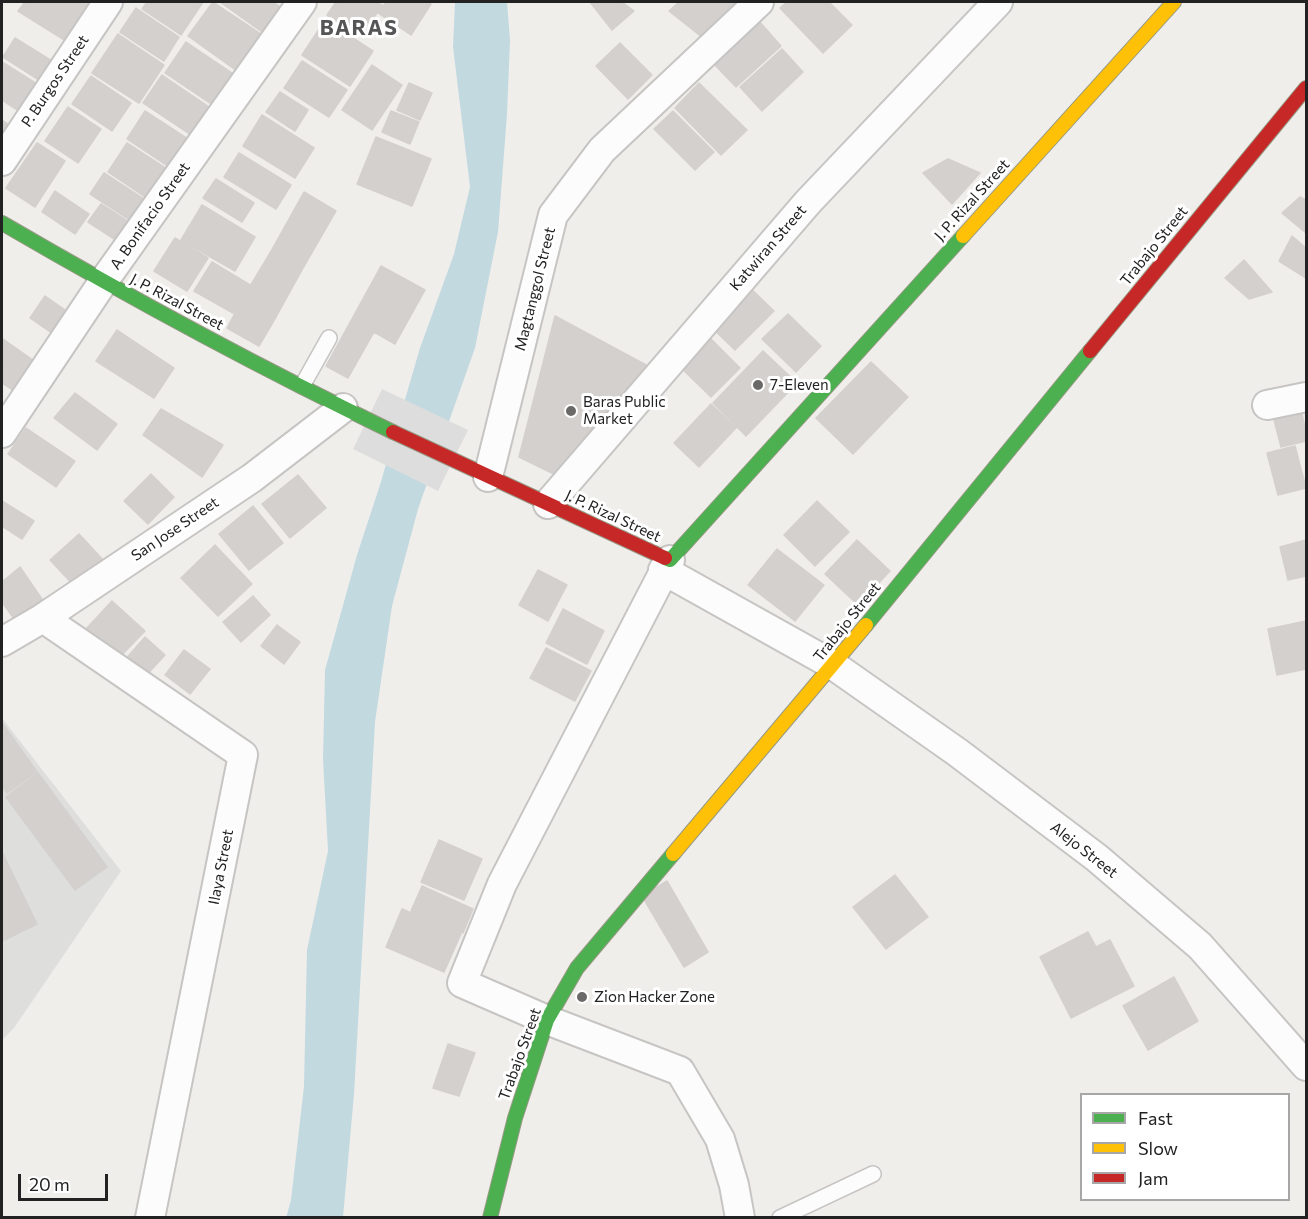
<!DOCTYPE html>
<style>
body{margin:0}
#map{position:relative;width:1308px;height:1219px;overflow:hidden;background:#f0eeeb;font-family:Commissioner,sans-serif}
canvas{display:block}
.frame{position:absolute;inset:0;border:3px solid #222;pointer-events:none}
.legend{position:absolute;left:1080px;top:1093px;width:210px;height:108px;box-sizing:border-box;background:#fff;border:2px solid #a7a7a7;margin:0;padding:8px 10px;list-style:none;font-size:18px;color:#222}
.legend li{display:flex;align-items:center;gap:12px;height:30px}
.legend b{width:30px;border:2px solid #a7a7a7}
.scale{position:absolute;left:18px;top:1174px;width:90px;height:27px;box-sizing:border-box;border:3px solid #222;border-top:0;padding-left:8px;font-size:18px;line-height:21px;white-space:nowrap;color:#222;-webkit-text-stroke:4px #fff;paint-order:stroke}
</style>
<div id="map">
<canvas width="1308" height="1219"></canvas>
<div class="frame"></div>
<ul class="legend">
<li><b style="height:8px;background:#4caf50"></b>Fast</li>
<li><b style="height:8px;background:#ffc107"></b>Slow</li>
<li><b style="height:8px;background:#c62828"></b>Jam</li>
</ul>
<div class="scale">20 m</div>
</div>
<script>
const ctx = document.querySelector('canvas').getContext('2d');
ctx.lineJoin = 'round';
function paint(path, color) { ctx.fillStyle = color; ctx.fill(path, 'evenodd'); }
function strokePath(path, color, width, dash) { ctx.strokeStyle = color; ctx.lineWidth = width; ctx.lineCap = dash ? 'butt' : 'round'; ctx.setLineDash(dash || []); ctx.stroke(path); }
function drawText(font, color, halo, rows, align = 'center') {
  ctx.font = font + ' Commissioner,sans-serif'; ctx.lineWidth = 6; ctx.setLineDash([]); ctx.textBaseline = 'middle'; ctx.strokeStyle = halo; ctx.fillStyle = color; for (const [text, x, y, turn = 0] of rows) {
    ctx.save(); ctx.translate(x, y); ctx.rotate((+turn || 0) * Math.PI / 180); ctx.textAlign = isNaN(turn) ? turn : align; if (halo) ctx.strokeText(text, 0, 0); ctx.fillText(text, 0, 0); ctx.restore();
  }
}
const religious = new Path2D(`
 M2,718L121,871L14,1028L2,1040Z`);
const water = new Path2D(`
 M455,2H507L510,40L507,114L498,232L475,348L418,509L392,606L375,722L354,1094L343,1217L286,1218L291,1200L304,1086L307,950L328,851L323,759L325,670L357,555L380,485L420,348L454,254L470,187L453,47Z`);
const pier = new Path2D(`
 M382,389L468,430L438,491L353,449Z`);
const building = new Path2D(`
 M25,2H91L66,41L18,11Z
 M147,2H203L181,35L142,9Z
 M213,2L270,40L244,76L188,36Z
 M220,2H273L288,12L269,37Z
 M336,2H376L382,5L361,37L327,15Z
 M386,2H428L431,4L411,35L378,13Z
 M590,2H622L634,11L612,30Z
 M679,2H740L703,38L669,11Z
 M787,2H829L852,25L823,53L780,8Z
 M136,8L179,37L164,61L120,32Z
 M325,20L373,51L350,86L302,55Z
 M758,20L781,46L736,87L713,63Z
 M118,34L164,65L139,103L92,73Z
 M15,38L52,61L39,80L3,57Z
 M186,42L241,79L220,110L165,73Z
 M620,43L652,75L628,99L596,66Z
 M782,49L803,72L762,111L740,87Z
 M302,61L347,90L329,117L284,88Z
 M2,62L37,84L19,111L2,100Z
 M372,65L402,85L372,130L342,110Z
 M162,75L218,113L200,141L143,103Z
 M91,76L131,103L112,131L72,104Z
 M409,83L432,93L420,120L397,110Z
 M699,83L747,130L721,155L675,108Z
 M280,92L308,110L295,131L266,112Z
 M68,107L101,129L78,163L45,141Z
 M145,111L191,141L172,169L127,139Z
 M391,111L419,122L410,144L382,132Z
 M673,111L714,152L695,170L654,129Z
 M262,115L314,148L295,178L243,146Z
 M2,120L14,128L2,148Z
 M376,137L431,159L412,206L357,184Z
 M37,143L65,161L35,207L6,188Z
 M127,143L173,173L154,203L108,172Z
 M239,153L291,185L276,209L224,177Z
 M948,159L980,173L952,204L923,173Z
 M104,173L153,205L139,226L90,194Z
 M216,179L254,203L242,222L203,198Z
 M55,191L89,214L75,234L42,212Z
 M304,192L336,211L302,270L270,253Z
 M1300,197L1306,200V233L1282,213Z
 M101,204L135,226L122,244L88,222Z
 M202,205L255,237L235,271L181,240Z
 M1292,236L1306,248V278L1279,261Z
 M175,238L208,258L187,291L154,271Z
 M270,253L302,270L276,317L243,298Z
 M1244,260L1272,292L1249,299L1225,278Z
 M212,262L250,285L233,313L194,291Z
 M381,266L425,290L395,344L374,332L348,378L326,366Z
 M745,283L774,311L735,350L707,323Z
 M45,296L71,314L56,336L30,318Z
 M243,298L276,317L259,346L227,328Z
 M788,314L821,346L796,372L762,339Z
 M555,316L648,366L560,477L519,457Z
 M117,330L174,368L154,398L96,361Z
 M704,332L740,368L711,397L675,362Z
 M3,339L40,365L20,395L2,383Z
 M763,351L797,383L746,436L713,403Z
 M871,362L908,397L853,454L816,418Z
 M75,393L117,424L97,450L54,418Z
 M711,404L736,428L699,467L674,443Z
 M1300,405L1306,432V441L1281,447L1272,412Z
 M161,409L223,445L202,477L143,435Z
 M26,428L75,461L56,487L8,454Z
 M1295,446L1306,488L1278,495L1267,453Z
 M151,474L174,497L148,524L124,501Z
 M298,475L326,508L290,538L262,504Z
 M2,501L34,521L22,539L2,526Z
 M817,501L849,532L815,566L784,535Z
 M253,506L283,543L249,570L219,534Z
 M79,534L106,563L78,590L50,560Z
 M857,540L890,571L858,605L825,574Z
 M1306,540V576L1288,580L1280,547Z
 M215,545L252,584L218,616L181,578Z
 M777,549L824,585L795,621L748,585Z
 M20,567L44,602L17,623L2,602V582Z
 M538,570L567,585L548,621L519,605Z
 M253,596L270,615L241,642L223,622Z
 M112,601L145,631L117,660L85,630Z
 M563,609L604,631L587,664L546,643Z
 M1306,621V669L1277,675L1268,629Z
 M277,625L300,642L284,664L261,646Z
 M145,637L165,655L143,679L123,662Z
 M546,648L591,671L575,701L530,678Z
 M184,650L210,669L190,694L165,675Z
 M2,723L37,772L7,793L2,786Z
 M38,773L107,867L75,890L6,797Z
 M439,840L482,859L464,900L421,882Z
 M2,852L37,924L2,941Z
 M895,875L928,917L886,949L853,907Z
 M667,881L708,952L684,967L642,896Z
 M422,886L473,909L463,933L411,911Z
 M402,909L461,934L444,972L386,947Z
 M1088,932L1096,947L1110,940L1134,986L1071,1018L1040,957Z
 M1174,977L1198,1021L1148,1050L1123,1006Z
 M448,1044L475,1053L459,1096L433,1088Z`);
const lane = new Path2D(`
 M302,386L329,338
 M780,1218L873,1174`);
const street = new Path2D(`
 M2,161L108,2
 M1267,405L1306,397
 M2,433L103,282L302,2
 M488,477L553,215L602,150L759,2
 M548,504L808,202L998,2
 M670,560L502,884L462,983L547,1020L680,1071L720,1139L734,1185L740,1218
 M663,570L833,665L957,752L1097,858L1200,946L1306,1066
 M43,618L243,755L150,1218
 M2,642L43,618L252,478L343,408`);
const fast = new Path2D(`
 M2,223C129,297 260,368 393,432
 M665,558L670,560L963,236
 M866,625L1090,351
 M490,1218L515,1118L547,1020L577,968L673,854`);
const slow = new Path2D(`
 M963,236L1174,2
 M673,854L866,625`);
const jam = new Path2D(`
 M1090,351L1306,88
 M393,432L665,558`);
const markers = [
 [758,385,6,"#6a6968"],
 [571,411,6,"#6a6968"],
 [582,997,6,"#6a6968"]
];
const streetNames = [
 ["P. Burgos Street",55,81,-56],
 ["J. P. Rizal Street",972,200,-48],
 ["A. Bonifacio Street",150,216,-55],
 ["Trabajo Street",1154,246,-51],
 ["Katwiran Street",768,248,-49],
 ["Magtanggol Street",535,289,-76],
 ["J. P. Rizal Street",177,302,28],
 ["J. P. Rizal Street",613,516,25],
 ["San Jose Street",175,529,-34],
 ["Trabajo Street",847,622,-51],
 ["Alejo Street",1084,850,38],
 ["Ilaya Street",221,867,-79],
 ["Trabajo Street",520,1054,-70]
];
const poiNames = [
 ["7-Eleven",770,385],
 ["Baras Public",583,402],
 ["Market",583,419],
 ["Zion Hacker Zone",594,997]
];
const districtNames = [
 ["BARAS",359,28]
];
paint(religious, '#dededc');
paint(water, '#c2d9e0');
paint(pier, '#dedddd');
paint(building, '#d3d0ce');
strokePath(building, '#d3d0cd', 1.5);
strokePath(lane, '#c6c5c3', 18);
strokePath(street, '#c6c5c3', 32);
strokePath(fast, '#979984', 16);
strokePath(slow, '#979984', 16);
strokePath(jam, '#979984', 16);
strokePath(lane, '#fdfcfc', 15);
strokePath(street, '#fdfcfc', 28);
strokePath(fast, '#4caf50', 14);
strokePath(slow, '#ffc107', 14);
strokePath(jam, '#c62828', 14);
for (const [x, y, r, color] of markers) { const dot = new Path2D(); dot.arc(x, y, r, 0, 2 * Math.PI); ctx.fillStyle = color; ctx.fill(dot); strokePath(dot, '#fff', 2); }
drawText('15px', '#222', '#fff', streetNames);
drawText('15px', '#222', '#fff', poiNames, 'left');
ctx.letterSpacing = '1.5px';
drawText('bold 21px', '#555', '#fff', districtNames);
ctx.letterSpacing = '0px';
</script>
